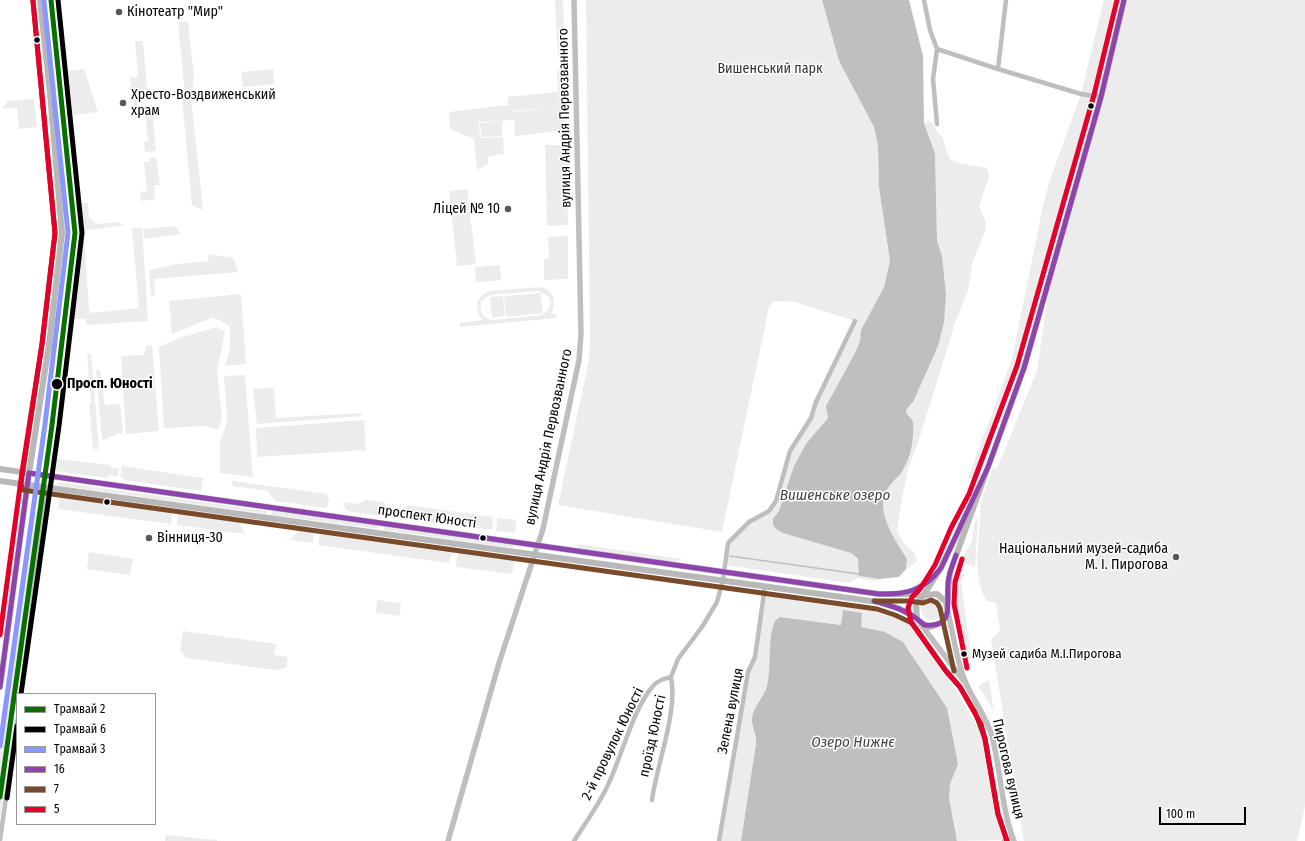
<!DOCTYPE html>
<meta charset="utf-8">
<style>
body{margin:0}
#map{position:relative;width:1305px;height:841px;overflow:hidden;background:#fff;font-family:"Fira Sans Condensed",sans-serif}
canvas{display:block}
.legend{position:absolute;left:16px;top:693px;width:140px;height:132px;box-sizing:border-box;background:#fff;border:1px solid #999;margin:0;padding:5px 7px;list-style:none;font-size:12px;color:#000}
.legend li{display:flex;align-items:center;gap:8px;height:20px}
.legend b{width:20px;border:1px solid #999}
.scale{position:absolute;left:1159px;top:807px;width:87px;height:18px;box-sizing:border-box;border:2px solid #000;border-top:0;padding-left:5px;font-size:12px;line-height:14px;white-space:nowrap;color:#000;-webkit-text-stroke:3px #fff;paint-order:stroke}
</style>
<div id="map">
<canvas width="1305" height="841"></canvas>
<ul class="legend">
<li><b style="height:5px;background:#077000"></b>Трамвай 2</li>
<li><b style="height:5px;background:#000"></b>Трамвай 6</li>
<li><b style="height:5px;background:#8a97ff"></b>Трамвай 3</li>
<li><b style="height:5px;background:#8e44ad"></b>16</li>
<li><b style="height:5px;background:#7a4b2a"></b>7</li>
<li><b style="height:5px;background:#e4002b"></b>5</li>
</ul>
<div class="scale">100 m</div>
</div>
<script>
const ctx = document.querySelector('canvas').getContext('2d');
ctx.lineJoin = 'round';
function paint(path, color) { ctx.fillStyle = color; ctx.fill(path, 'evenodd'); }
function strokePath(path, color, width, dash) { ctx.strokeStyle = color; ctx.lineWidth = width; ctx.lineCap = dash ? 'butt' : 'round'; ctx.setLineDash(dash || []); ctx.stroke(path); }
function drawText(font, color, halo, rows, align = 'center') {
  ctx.font = font + ' "Fira Sans Condensed",sans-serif'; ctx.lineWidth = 3; ctx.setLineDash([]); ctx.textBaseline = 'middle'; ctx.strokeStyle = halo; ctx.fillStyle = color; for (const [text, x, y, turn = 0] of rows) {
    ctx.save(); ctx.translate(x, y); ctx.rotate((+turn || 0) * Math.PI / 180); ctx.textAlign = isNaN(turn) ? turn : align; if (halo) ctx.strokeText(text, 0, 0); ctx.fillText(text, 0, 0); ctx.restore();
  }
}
const green = new Path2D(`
 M555,0H563L565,62L562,58L558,57Z
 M586,0H822L839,61L874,127L878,146L879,187L890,261L884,287L861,330L860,341L856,351L826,406L828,418L824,422L851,553L858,559L870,562L880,579L877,581L857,578L849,583L725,565L727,546L746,525L774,505L788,457L805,427L855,321L795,302L774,301L769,307L722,532L558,505L589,360L590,336Z
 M1104,0H1120L1097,96L1019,366L977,482L968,478L1012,359L1043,206L1049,183L1081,94Z
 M1124,0H1305V806L1297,841H1024L991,640L1000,630L996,603L987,601C979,590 978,573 977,560L981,501L993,468L997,469L1037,371L1051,273Z
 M188,21L194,76L191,98L203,210L192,205L182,98L184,85L178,23Z
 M135,41H143L147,89L137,90V110H135L132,91H130L129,87L131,86L130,78L138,77Z
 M566,68V130L515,136L514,112L557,107L514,111V120L479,122L480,138L503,137L504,154L488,157V164L477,170L474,139L450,129L449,112L508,105V97L558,92L557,71Z
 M84,69L98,112L73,115L68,71Z
 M273,69L274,84L243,87L241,72Z
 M34,99L37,127L19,129L17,107L2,109L8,101Z
 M152,105L156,151L145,152L144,142L148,141L146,122L147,106Z
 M502,121V136L481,137L480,123Z
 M928,121L933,123L938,134L942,136L949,158L954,162L987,168L989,176L979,206L985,220L986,228L972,264L968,290L955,323L917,446L908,469L901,504L897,531L905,545L914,552L917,561L906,570L907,559C897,543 874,511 886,492C890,485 897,479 901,472C907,462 909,434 912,421L907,415L906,410L912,404L946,294L942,256L937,241L935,154L924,123Z
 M545,145H566L568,225L547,226Z
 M156,157L160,185H154L155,199L141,201L140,192L147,191L144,162H150L149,158Z
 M467,189L476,264L457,266L449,191Z
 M81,203H88L89,218L97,224L116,222L125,225L82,231Z
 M175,226L181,234L144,239L143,229Z
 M132,228H142L148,321L87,325L85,319H71L81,234H84L89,310L92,313L139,308Z
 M568,236V279L544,280V259L549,258L548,237Z
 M209,254L233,258L238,272L154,279L155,295L151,297L149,270L178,264L208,261Z
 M500,265L501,280L476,282L475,267Z
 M540,287C553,290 558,301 551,314H556V318L460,327V323L483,320C473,310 476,295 490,291ZM539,291L548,296C552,304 550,310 542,315L492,320C483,318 479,312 481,303L484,299L490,295Z
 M541,293L543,313L506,317L504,296Z
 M241,294L246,364L225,366L230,348V326L213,317L172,334L169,301Z
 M503,296L505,316L492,318L490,297Z
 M217,327L225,332L217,371L222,419L218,430L207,426L164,428L159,347L182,337Z
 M152,345L159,431L126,434L121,356L144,355L146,346Z
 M91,354L99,449H93L89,404L91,403L87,355Z
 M96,370H100L105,405L120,404L123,432L102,440Z
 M245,375L253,477L220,473V442L227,422L224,376Z
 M274,388L276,418L361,413V416L257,424L253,389Z
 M364,420L366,450L257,457L256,428Z
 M57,459L111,465L110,467L119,468L118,477L108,475V478L55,471Z
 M122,466L203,478L201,491L123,480L124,478L120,477Z
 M232,481L327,494L329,500L327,508L275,501L268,491L233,486Z
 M58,482L267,511L266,514L57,485Z
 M60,496L172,511L171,524L58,509Z
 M367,500L384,502L386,507L385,512L381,516L347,511L343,504V502L357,504Z
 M408,505L493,517L492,530L399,518L396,514Z
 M178,511L237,518L245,534L177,525Z
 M272,511L379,526V529L272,515Z
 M34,513L43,514L0,819V752Z
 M499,518L516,520L515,533L496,531L497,519Z
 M976,518L978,519L975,567L960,561L973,539L972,537Z
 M384,527L513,545V548L384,530Z
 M303,528L314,529L313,543L289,540Z
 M320,531L407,543L409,547L432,550L436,547L452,549L454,553L450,557L449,563L318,545Z
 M577,544L682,559L667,564L577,551Z
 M464,551L515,557L512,574L456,567L457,555Z
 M89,552L133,559L130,575L87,569Z
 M957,574H965L961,581L971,658L967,661L963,658L962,654L953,580Z
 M764,591L882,608C902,613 915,626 927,641L984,738L989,753L1006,840L957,841L949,798L950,784L958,764L910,651C895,631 883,635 862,628C856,625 849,616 843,610L842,625L780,617L774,624C772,644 772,666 767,686C764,698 752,707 752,720C752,728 757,735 756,744L741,841H719L748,672L753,661Z
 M921 609a11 11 0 1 1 22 0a11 11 0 1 1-22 0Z
 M377,600L401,603L400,616L376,613Z
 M183,631L276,644L274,655L288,657L286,668L276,670L186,658L180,651Z
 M989,680L994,711L978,686Z
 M166,835L217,840V841H165Z`);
const water = new Path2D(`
 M822,0H909L923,56L924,123L935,154L937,241L942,256L946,294L944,322L938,346L913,402L906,410C906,416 912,417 913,423C914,429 913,438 912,444C911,453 906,466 901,473C896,479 889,485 886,492C875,512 897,543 907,559L906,569L899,577L880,579L859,576L858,559L851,553L783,533L776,529L773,525V519L779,511L794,466L806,444L828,418L826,406L856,351L860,341L861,330L884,287L890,261L879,187L878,146L874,127L839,61Z
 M843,610L862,613L861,627L885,632L903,642L947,708L958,764L950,784L949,798L957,841H741L756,744C757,735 752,728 752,720C752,707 764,698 767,686C772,666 767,639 775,621L780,617L841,625Z`);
const stream = new Path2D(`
 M730,556L859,574`);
const minor = new Path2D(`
 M924,0L930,30L937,49L998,69
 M1006,0L998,69L1081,94L1101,97
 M937,124L933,79L937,49
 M21,694L47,488
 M652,800C657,763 678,712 671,677
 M0,840L17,721
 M574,841C585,824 597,807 606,789C621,760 632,710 653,686C658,680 664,679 671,677L678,659L702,627L717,602L723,580L728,543L749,522L769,511L776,501L790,451L811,418L816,402L855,321
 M719,841L748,672L755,657L765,586
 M1004,841L1012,837`);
const tertiary = new Path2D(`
 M948,613C954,636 956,659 965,681C973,700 986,716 992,736C1001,771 1001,807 1014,841
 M920,623L963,680
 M448,841L499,663L543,529L579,360L581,333L574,0`);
const secondary = new Path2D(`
 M0,469L879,594H910L923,596
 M0,481L878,602L898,608L917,618
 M910,594L932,578
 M923,596L941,568L967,513
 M947,605L950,572L1024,368L1101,97L1124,0
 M917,618L916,604L925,595L937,594L946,602L948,613L941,623L930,627L920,622
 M0,687L29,473L49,345L62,233L50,93L40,0`);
const bus1 = new Path2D(`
 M874,601C892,606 910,611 924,625C956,628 946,604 948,582C949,573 953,564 956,555
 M0,687L29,473L879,594C906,595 925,590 941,568L988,467L1024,368L1101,97L1124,0`);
const bus2 = new Path2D(`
 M33,1L55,233L42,344L21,484L23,490L877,609L895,615L912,623L946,671L960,687L975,712L985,739L998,814L1007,841
 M875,601H909L923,603L931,600L937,603L940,608L954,671`);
const bus3 = new Path2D(`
 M962,559L955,582L954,604L967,668
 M0,635L22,472L42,344L55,233L33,1
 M1007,841L998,814L985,739L981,724L960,687L946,671L911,622L908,608L912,597L920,589L935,565L951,528L969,494L1017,366L1094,95L1117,0`);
const tram1 = new Path2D(`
 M0,797L52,425L75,233L51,0`);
const tram2 = new Path2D(`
 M21,694L59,426L82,233L58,0
 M7,798L17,726`);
const tram3 = new Path2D(`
 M0,746L45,424L68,233L44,1`);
const markers = [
 [119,12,4,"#595959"],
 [37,40,3.5,"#000"],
 [123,103,4,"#595959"],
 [1091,106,3.5,"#000"],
 [508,209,4,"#595959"],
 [57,384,6,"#000"],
 [107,502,3.5,"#000"],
 [149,538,4,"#595959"],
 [483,538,3.5,"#000"],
 [1176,557,4,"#595959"],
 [964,654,3.5,"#000"]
];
const busNames = [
 ["Музей садиба М.І.Пирогова",972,654]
];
const poiNames = [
 ["Кінотеатр \"Мир\"",127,12],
 ["Хресто-Воздвиженський",131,95],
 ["храм",131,111],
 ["Ліцей № 10",500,209,"right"],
 ["Вінниця-30",157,538],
 ["Національний музей-садиба",1168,549,"right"],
 ["М. І. Пирогова",1168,565,"right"]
];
const parkNames = [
 ["Вишенський парк",770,69]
];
const streetNames = [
 ["вулиця Андрія Первозванного",565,118,-91],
 ["вулиця Андрія Первозванного",549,437,-78],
 ["проспект Юності",427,517,8],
 ["Зелена вулиця",731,711,-79],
 ["проїзд Юності",653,736,-78],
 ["2-й провулок Юності",613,744,-64],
 ["Пирогова вулиця",1008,769,77]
];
const stopNames = [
 ["Просп. Юності",67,384]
];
const waterNames = [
 ["Вишенське озеро",835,496],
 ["Озеро Нижнє",853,743]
];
paint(green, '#ececec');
paint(water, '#bfbfbf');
strokePath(stream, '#bfbfbf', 1.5);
strokePath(minor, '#bebebe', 4.5);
strokePath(tertiary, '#bebebe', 5.5);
strokePath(secondary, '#b8b8b8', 6);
strokePath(bus1, '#8e44ad', 5);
strokePath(bus2, '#7a4b2a', 5);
strokePath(bus3, '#e4002b', 5);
strokePath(tram1, '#077000', 5);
strokePath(tram2, '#000', 5);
strokePath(tram3, '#8a97ff', 5);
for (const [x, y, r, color] of markers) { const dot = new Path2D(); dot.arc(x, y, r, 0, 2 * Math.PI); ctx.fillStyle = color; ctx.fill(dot); strokePath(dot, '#fff', 1.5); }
drawText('13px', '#000', '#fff', busNames, 'left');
drawText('14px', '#000', '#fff', poiNames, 'left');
drawText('14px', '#333', '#fff', parkNames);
drawText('14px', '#000', '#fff', streetNames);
drawText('bold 14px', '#000', '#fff', stopNames, 'left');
drawText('italic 15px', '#444', '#fff', waterNames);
</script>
